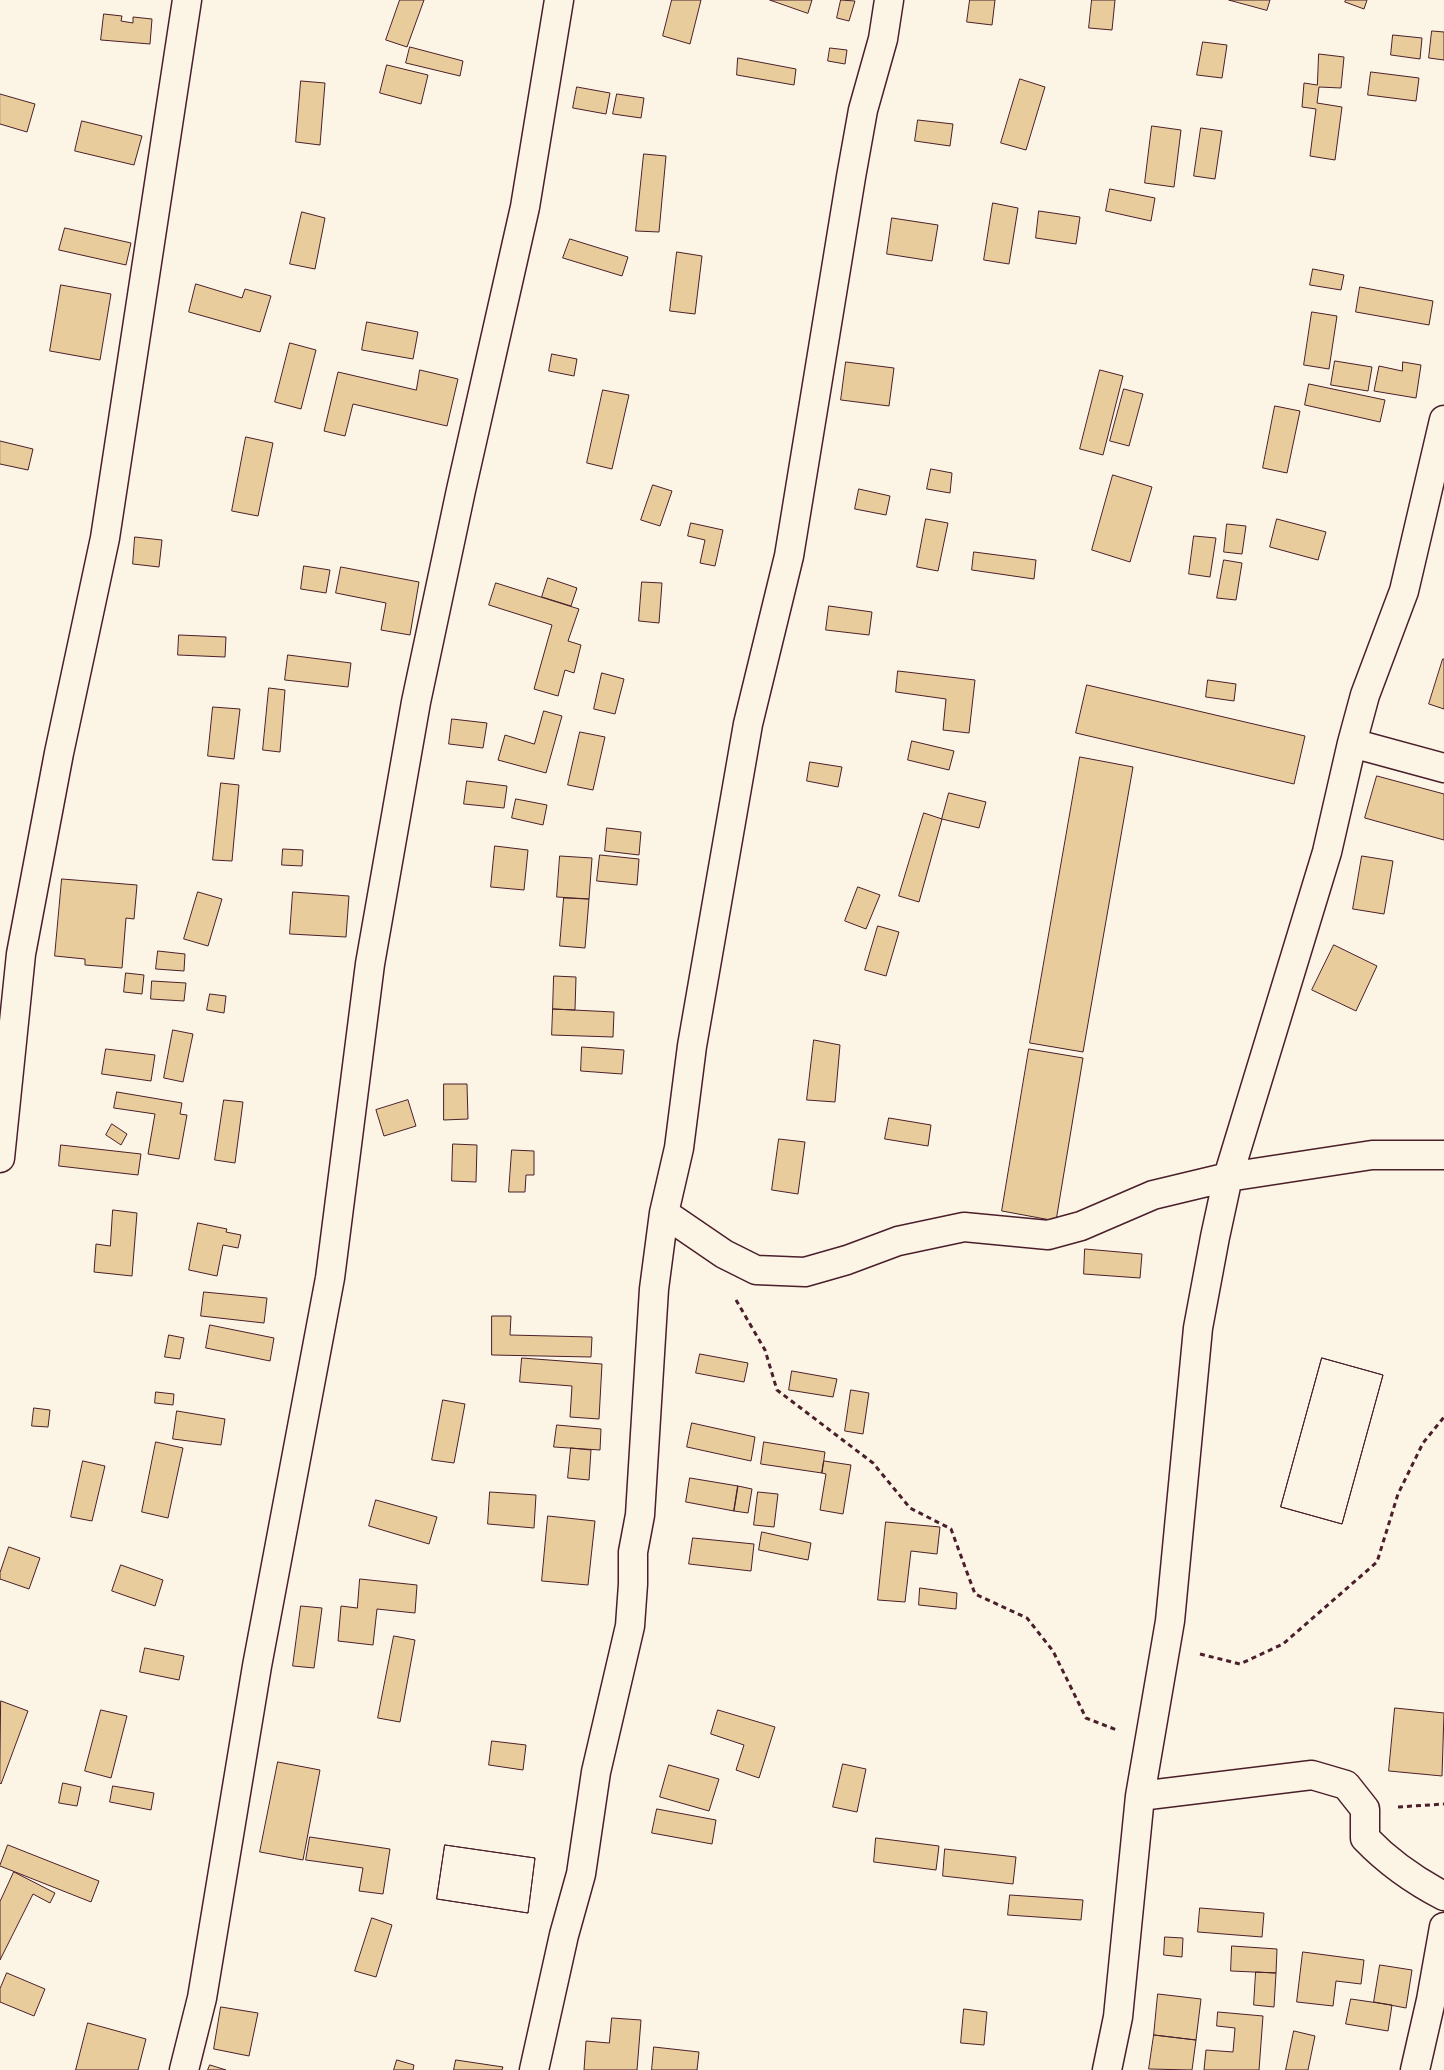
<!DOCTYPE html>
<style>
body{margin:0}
canvas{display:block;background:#fcf5e5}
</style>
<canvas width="1444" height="2070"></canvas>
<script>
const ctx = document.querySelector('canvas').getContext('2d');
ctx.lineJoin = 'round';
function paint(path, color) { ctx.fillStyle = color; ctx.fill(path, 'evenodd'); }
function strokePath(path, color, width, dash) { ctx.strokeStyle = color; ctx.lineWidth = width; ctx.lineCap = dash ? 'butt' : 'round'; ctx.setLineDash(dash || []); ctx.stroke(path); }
const building = new Path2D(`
 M400,0H424L407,47L386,40Z
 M672,0H701L690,44L663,36Z
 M770,0H812L808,13Z
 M841,0L855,1L849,21L837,18Z
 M970,0H995L992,25L967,22Z
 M1092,0H1115L1112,30L1089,28Z
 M1229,0H1270L1267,10Z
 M1346,0H1367L1364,9L1345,2Z
 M104,14L122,16L121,21L133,23V17L152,19L150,44L101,40Z
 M1432,31L1444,32V60L1429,58Z
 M1393,35L1422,38L1420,59L1391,55Z
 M1203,42L1227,45L1222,78L1197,75Z
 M410,47L463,61L460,76L406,63Z
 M830,48L847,50L845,64L828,61Z
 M1319,54L1344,57L1341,88L1319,87L1317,103L1342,107L1335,160L1310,156L1316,109L1302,107L1304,83L1317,85Z
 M738,58L796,69L794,85L737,75Z
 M387,65L428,75L421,104L380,93Z
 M1371,72L1419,78L1416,101L1368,95Z
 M1020,79L1045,87L1026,150L1001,143Z
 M301,81L325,83L320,145L296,142Z
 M577,87L610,93L606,114L573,108Z
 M0,94L35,104L27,132L0,124Z
 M617,94L644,98L641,118L613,114Z
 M918,120L953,124L950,146L915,141Z
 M82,121L142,136L134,165L75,151Z
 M1152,126L1181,130L1174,187L1145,183Z
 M1201,128L1222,131L1215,179L1194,176Z
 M644,154L666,156L659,232L636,231Z
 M1110,189L1155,198L1151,221L1106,211Z
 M993,203L1018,208L1009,264L984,260Z
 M1039,211L1080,217L1076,244L1036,238Z
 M302,212L325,218L315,269L290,264Z
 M892,218L938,225L932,261L887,254Z
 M65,228L131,243L126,265L59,250Z
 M570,239L628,257L622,276L563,258Z
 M677,252L702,256L695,314L670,311Z
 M1313,269L1344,275L1341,290L1310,285Z
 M196,284L242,298L245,289L271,296L260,332L189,312Z
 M61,285L111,294L100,360L50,351Z
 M1360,287L1433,301L1429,325L1356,312Z
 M1312,312L1337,316L1329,369L1304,365Z
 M367,322L418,332L413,359L362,350Z
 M290,343L316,350L301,409L275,402Z
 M552,354L577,359L574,376L549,371Z
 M1335,361L1372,367L1368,391L1331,385Z
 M846,362L894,368L889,406L841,400Z
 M1403,362L1421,365L1416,398L1374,391L1379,366L1402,371Z
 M420,370L458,379L447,426L353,404L345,436L324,431L338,372L416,390Z
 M1100,370L1123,376L1103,455L1080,449Z
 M1309,384L1385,400L1380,422L1305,405Z
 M1124,389L1143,394L1129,446L1110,441Z
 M603,390L629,395L612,469L587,463Z
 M1275,406L1300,411L1287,473L1263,468Z
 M246,437L273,443L258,516L232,511Z
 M0,441L33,449L28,470L0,464Z
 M931,469L952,473L950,493L927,489Z
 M1113,475L1152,487L1130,562L1092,550Z
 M653,485L672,491L660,526L641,520Z
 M859,489L890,496L886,515L855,509Z
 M926,519L948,523L938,571L917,567Z
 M1277,519L1326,532L1318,560L1270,547Z
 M691,523L723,530L715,566L700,563L705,540L688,536Z
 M1227,524L1246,526L1242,554L1224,552Z
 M1194,536L1216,538L1210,577L1189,574Z
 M135,537L162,540L159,567L133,564Z
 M974,552L1036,560L1034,579L972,570Z
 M1224,560L1242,563L1236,600L1217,598Z
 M304,566L330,570L326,593L301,589Z
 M341,567L419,582L410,635L381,630L386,603L336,593Z
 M548,578L577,588L571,606L542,597Z
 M642,582L662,583L659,623L639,621Z
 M496,583L579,609L568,641L581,645L574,673L565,670L558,696L534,689L552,625L489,605Z
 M829,606L872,612L869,635L826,630Z
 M179,635L226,637L225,657L178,655Z
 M288,655L351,663L348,687L285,680Z
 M1443,659H1444V709L1429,704Z
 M898,671L975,680L969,733L943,730L946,699L896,692Z
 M602,673L624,679L615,714L594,709Z
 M1208,680L1236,684L1234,701L1206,697Z
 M1087,685L1305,736L1294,784L1076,733Z
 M269,688L285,690L280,752L263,750Z
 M213,707L240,709L234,759L208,756Z
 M544,711L562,716L546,773L498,760L505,735L534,744Z
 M452,719L487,723L483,748L449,744Z
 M580,732L605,737L593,790L568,785Z
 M912,741L954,751L949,770L908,760Z
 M1080,757L1133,767L1083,1052L1030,1043Z
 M810,762L842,767L838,787L807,781Z
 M1377,776L1444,794V840L1365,818Z
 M467,781L507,786L504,808L464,804Z
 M221,783L239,785L232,861L213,860Z
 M949,793L986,802L979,828L942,819Z
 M516,799L547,805L543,825L512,818Z
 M924,813L942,819L919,902L899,896Z
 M607,828L641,832L639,855L605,851Z
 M495,846L528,850L524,890L491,887Z
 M283,849L303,850L302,866L282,865Z
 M600,855L639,859L637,885L597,881Z
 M560,856L592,858L589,899L557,897Z
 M1362,856L1393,861L1384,914L1353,909Z
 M62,879L137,885L134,919L126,918L122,968L85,965V959L55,956Z
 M858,887L880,895L866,929L845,921Z
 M198,892L222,899L208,946L184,939Z
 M293,892L349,896L346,937L290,934Z
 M564,898L589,899L585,948L560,946Z
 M878,926L899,932L886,976L865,970Z
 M1334,945L1377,966L1356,1011L1312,990Z
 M158,951L185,954L184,971L156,969Z
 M126,973L144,975L142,994L124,992Z
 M554,976L576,977L575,1010L553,1009Z
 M152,981L186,983L184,1001L151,999Z
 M210,994L226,996L224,1013L207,1010Z
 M553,1009L614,1012L613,1037L552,1035Z
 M173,1030L193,1034L183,1082L164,1078Z
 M814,1040L840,1045L835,1102L807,1100Z
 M582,1047L624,1050L622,1074L581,1071Z
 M106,1049L155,1055L151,1081L102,1074Z
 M1029,1049L1083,1058L1056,1221L1002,1211Z
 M444,1084H467L468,1119L444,1120Z
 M117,1092L182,1103L180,1114L187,1115L179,1159L148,1154L155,1114L114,1108Z
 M224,1100L243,1102L235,1163L215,1160Z
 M408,1100L416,1126L384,1136L376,1110Z
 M889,1118L931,1125L928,1146L885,1139Z
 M112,1124L127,1134L121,1145L106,1135Z
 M779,1139L805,1142L798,1194L772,1190Z
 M453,1144L477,1145L476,1182L452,1181Z
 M61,1145L141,1154L138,1175L59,1166Z
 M512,1150L534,1151V1175H526L525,1192H509Z
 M113,1210L137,1213L132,1276L94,1272L96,1244L110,1246Z
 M198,1223L227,1229L226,1232L241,1235L238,1248L223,1245L217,1276L189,1270Z
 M1085,1249L1142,1254L1140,1278L1084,1274Z
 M204,1292L267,1298L264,1323L201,1316Z
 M492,1316H511L510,1335L592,1337L591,1357L492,1355Z
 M210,1325L274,1338L270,1361L206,1348Z
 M169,1335L184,1338L180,1359L165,1357Z
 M700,1354L748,1363L744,1382L696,1373Z
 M522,1358L602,1364L599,1419L570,1417L572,1386L520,1382Z
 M1322,1358L1383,1375L1342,1524L1281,1507Z
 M1322,1358L1383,1375L1342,1524L1281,1507Z
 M792,1371L837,1379L833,1397L789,1390Z
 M851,1390L869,1393L863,1434L845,1431Z
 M156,1392L174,1394L173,1405L155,1403Z
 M443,1400L465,1404L454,1463L432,1460Z
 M34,1408L50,1410L48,1427L32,1426Z
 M177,1411L225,1419L221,1445L173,1439Z
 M692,1423L755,1437L751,1461L687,1447Z
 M557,1425L601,1429L600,1450L554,1447Z
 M156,1442L183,1448L168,1518L142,1512Z
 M764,1442L825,1452L822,1473L761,1464Z
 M571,1448L591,1450L589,1480L568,1478Z
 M83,1461L105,1466L92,1521L71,1517Z
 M824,1461L851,1465L843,1514L820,1510L826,1474L822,1473Z
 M690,1478L738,1486L734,1511L686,1502Z
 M738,1486L752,1489L748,1513L734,1511Z
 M490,1492L536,1495L534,1528L488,1524Z
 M758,1492L778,1494L774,1527L754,1525Z
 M376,1500L437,1517L429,1544L369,1526Z
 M548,1516L595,1521L588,1585L542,1581Z
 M886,1522L940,1527L937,1554L911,1551L905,1602L878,1600Z
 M762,1532L811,1543L808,1560L759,1550Z
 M693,1538L754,1544L751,1571L689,1564Z
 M9,1547L40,1558L29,1589L0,1579V1573Z
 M121,1565L163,1580L155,1606L112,1591Z
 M360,1579L417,1585L415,1613L377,1609L373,1645L338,1641L341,1606L357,1608Z
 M920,1588L957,1593L956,1609L919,1605Z
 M301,1606L322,1608L314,1668L293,1666Z
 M394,1636L415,1640L400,1722L378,1718Z
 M145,1648L184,1656L179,1680L140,1672Z
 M1,1701L28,1711L1,1784L0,1783Z
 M1395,1708L1444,1713L1442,1776L1389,1771Z
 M101,1710L127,1716L111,1778L85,1771Z
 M718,1710L775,1727L759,1778L736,1770L744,1745L711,1734Z
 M492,1741L526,1745L523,1770L489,1765Z
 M278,1762L320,1770L303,1860L260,1852Z
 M843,1764L866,1769L857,1812L833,1807Z
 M669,1765L719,1779L709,1811L660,1797Z
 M63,1783L81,1787L77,1806L59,1803Z
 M113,1786L154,1793L151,1810L110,1802Z
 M657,1809L716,1820L712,1844L652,1833Z
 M310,1837L390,1849L383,1894L359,1891L363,1868L306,1860Z
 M876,1838L939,1846L936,1870L874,1862Z
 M8,1845L99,1881L91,1902L0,1866Z
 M445,1845L535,1858L528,1913L437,1899Z
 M445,1845L535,1858L528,1913L437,1899Z
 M945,1849L1016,1857L1013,1884L943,1876Z
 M14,1872L55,1893L50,1903L33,1894L0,1960V1902Z
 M1010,1895L1083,1900L1081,1920L1008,1915Z
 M1200,1908L1264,1913L1262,1937L1198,1932Z
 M372,1918L392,1925L376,1977L355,1971Z
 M1165,1937L1183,1938L1182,1957L1164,1955Z
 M1232,1946L1277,1949L1276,1973L1231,1971Z
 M1303,1952L1364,1960L1361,1984L1336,1981L1333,2006L1297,2002Z
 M1380,1965L1412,1970L1406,2008L1374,2002Z
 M1256,1972L1276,1973L1274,2007L1254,2005Z
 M7,1973L45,1989L34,2016L0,2002V1989Z
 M1158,1994L1201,1999L1196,2040L1154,2035Z
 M1351,1999L1392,2005L1388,2031L1346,2024Z
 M221,2007L258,2013L249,2056L214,2049Z
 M964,2009L987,2012L984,2045L961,2043Z
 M1218,2012L1263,2016L1259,2070H1204L1206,2050L1233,2052L1235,2028L1217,2026Z
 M612,2018L641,2020L637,2070H584L586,2041L609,2043Z
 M88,2023L146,2039L138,2070H76Z
 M1294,2031L1315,2036L1308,2070H1286Z
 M1154,2035L1196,2040L1192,2070L1149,2069Z
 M654,2047L699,2052L697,2070H652Z
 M397,2060L414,2065L413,2070H394Z
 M456,2060L503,2067L502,2070H454Z
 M210,2065L226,2070H208Z`);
const path = new Path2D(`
 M736,1300L765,1350L777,1390L873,1463L910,1508L951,1529L975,1594L1027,1618L1053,1651L1086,1718L1117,1730
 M1200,1654L1240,1664L1283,1644L1377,1562L1398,1494L1423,1443L1444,1417
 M1398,1807L1444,1804`);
const minor = new Path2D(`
 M1352,743L1444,768
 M0,1158L21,954L59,753L105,538L187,0
 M664,1213L724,1254L756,1270L805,1272L847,1260L898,1241L964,1227L1048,1235L1081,1226L1153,1195L1228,1177L1372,1155H1444
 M1140,1796L1312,1775L1346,1785L1365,1809V1838C1389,1863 1413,1880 1444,1896
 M184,2070L202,1998L257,1666L330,1278L370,964L416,702L461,490L525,207L559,0
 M534,2070L564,1935L581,1874L596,1772L630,1626L633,1584V1552L640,1515L654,1289L664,1213L679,1148L692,1046L748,724L789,556L851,177L863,110L883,39L889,0
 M1107,2070L1118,2017L1140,1796L1170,1621L1198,1328L1215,1237L1228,1177L1327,852L1352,743L1365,695L1404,591L1444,420
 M1415,2070L1431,2000L1444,1927`);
paint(building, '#e9cc9c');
strokePath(building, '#4a1f2b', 1);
strokePath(minor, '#4a1f2b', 31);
strokePath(path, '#4a1f2b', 3, [5, 4]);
strokePath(minor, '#fcf5e5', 28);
</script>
